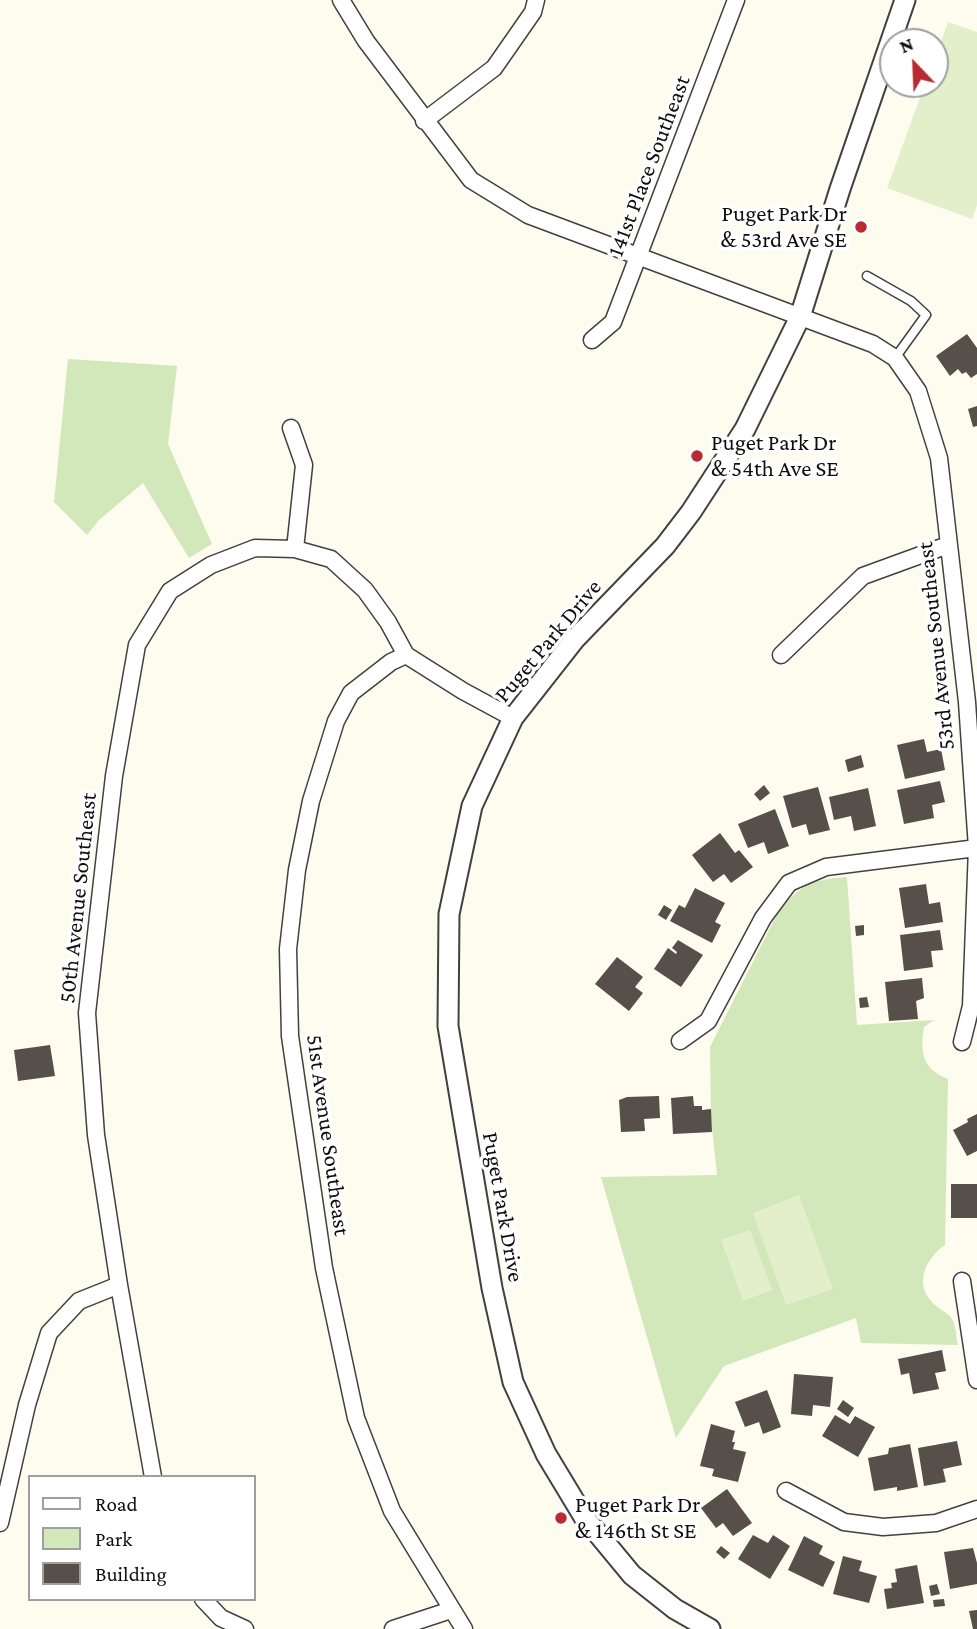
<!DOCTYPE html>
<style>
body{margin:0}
#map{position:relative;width:977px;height:1629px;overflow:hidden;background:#fefbef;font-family:"Crimson Pro",serif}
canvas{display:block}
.legend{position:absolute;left:28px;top:1475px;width:228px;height:126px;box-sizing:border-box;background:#fff;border:2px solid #9f9f9f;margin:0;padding:9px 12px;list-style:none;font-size:21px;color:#0e0e0e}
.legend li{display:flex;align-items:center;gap:14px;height:35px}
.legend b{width:35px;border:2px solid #9f9f9f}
.north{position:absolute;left:879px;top:28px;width:70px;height:70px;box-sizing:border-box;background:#fff;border:2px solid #9f9f9f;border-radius:50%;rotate:337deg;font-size:19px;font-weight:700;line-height:28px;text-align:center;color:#0e0e0e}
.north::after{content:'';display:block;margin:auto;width:24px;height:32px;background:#b92a32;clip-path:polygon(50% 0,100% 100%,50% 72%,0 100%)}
</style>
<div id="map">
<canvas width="977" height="1629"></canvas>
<ul class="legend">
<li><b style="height:9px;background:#fff"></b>Road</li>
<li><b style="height:19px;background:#d2e8ba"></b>Park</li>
<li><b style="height:19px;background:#564f4a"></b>Building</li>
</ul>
<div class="north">N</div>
</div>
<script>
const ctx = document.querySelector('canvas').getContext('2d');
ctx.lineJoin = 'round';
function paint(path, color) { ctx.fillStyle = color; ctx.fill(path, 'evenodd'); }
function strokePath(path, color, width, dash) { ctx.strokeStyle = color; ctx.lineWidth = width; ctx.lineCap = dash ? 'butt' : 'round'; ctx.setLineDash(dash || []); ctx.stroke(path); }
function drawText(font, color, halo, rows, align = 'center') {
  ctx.font = font + ' "Crimson Pro",serif'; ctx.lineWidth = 7; ctx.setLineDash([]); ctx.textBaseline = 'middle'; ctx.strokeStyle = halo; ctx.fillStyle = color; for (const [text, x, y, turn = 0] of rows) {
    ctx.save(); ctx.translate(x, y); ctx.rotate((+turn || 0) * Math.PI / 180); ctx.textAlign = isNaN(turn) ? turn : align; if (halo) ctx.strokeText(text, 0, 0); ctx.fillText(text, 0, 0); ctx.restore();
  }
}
const green = new Path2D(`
 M68,359L177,366L168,444L212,544L189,558L143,483L99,520L87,535L54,502Z
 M847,877L857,1025L934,1020L924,1027C920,1052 922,1069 948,1079L945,1245C927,1257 914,1282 931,1301C937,1308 947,1312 952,1319C956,1324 956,1338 958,1345L861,1343L856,1318L724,1366L676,1438L601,1177L717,1175L711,1119L710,1047L777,914C798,886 812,879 847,877Z`);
const pitch = new Path2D(`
 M948,22L977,32V205L972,219L887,188L925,84H935V58Z
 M799,1195L833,1289L786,1305L753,1213Z
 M750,1230L772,1290L743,1301L721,1240Z`);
const building = new Path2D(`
 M967,334L977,348V374L971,378L966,372L962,374L958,369L950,376L936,356Z
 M977,406V426L973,427L968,409Z
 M924,739L927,752L941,749L945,770L905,779L897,745Z
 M861,755L864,767L848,772L845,760Z
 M940,781L945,802L932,805L934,818L904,824L897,790Z
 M764,785L770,793L760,801L754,794Z
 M818,787L830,830L809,835L806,824L792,828L783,796Z
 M868,788L876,826L854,831L851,816L834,820L829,797Z
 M775,809L789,846L768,854L764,842L748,848L738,824Z
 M720,833L735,853L739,850L753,867L731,883L724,874L713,882L692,855Z
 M926,884L929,904L940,902L943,922L905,928L899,888Z
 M695,888L725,903L715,922L721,925L712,943L670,921L679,905L685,908Z
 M664,905L672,910L666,920L658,915Z
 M864,925V935L856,936L855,926Z
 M940,930L943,950L931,951L933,967L904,971L900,935Z
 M678,940L703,955L681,987L654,969L668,948L676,954L677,952L672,948Z
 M617,957L643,977L635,987L643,993L629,1011L595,984Z
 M922,978L924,998L916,1001L918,1019L889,1021L885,982Z
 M867,997L869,1007L860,1008L859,998Z
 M50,1045L55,1076L18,1081L14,1050Z
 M659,1096L660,1118L644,1119L645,1131L621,1132L619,1100L627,1097Z
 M693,1096L694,1106H702V1110L711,1109L712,1132L673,1134L671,1098Z
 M977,1114V1151L967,1156L953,1130L968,1122L967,1119Z
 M951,1184H977V1218H951Z
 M942,1350L946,1371L935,1373L939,1389L913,1394L909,1373L901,1375L898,1359Z
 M794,1374L833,1377L830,1407L813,1405L812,1416L791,1414Z
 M767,1390L781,1427L763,1434L759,1422L745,1427L735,1402Z
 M843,1400L854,1408L848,1417L837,1409Z
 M835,1415L850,1424L855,1416L875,1427L858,1457L822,1436Z
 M711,1424L735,1431L732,1442H735L733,1449L746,1452L738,1482L712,1476L714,1469L700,1466Z
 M957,1441L962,1465L943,1469L946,1482L924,1486L918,1448Z
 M910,1444L918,1487L897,1491V1487L874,1491L868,1458L888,1454L889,1448Z
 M727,1489L752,1523L733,1536L723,1523L716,1528L701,1508Z
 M753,1535L768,1543L773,1535L790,1546L770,1579L738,1559Z
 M804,1536L823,1546L819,1554L835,1562L823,1587L788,1570Z
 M721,1546L730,1553L724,1559L716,1552Z
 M973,1548L977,1563V1584L950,1589L944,1552Z
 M843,1556L862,1561L859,1571L877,1576L869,1603L833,1594Z
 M917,1565L924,1603L887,1609L884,1589L892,1588L891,1583L897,1582L895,1569Z
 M937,1584L940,1594L931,1596L929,1586Z
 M944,1599L945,1606L934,1607L933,1600Z
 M977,1610V1629H973L969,1611Z`);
const service = new Path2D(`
 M867,276L911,301L926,315L895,358`);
const minor = new Path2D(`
 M341,0L366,41L471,180L528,215L873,344L895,358L918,391L939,458L967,702L977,848L971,1006L962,1042
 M424,121L494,68L533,12L536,0
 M592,340L613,322L736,0
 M295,549L331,559L365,590L388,622L406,655L463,691L513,718
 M406,655L391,662L351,693L336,721L311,801L297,870L288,949L290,1036L324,1268L356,1418L392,1511L464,1629
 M781,655L863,576L948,545
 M680,1041L708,1021L763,918L789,883L826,867L977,848
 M962,1281L977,1380
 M153,1477L119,1285L96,1135L87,1013L114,776L137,645L170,591L211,565L255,548L295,549L304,465L291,428
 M786,1491L844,1522L883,1527L936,1523L977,1509
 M0,1523L27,1405L49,1333L79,1301L119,1285
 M203,1599L221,1618L245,1629
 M393,1629L451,1610`);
const tertiary = new Path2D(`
 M710,1629L675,1609L632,1575L584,1517L546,1454L513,1382L492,1288L448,1026L449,914L472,806L513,718L575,639L665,546L691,512L745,429L800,317L840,189L905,0`);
const markers = [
 [861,227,7,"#b92a32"],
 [697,456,7,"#b92a32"],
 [561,1518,7,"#b92a32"]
];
const streetNames = [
 ["141st Place Southeast",649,166,-69],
 ["Puget Park Drive",548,641,-50],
 ["53rd Avenue Southeast",936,646,-96],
 ["50th Avenue Southeast",78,898,-84],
 ["51st Avenue Southeast",328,1135,82],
 ["Puget Park Drive",503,1207,80]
];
const poiNames = [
 ["Puget Park Dr",847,214,"right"],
 ["& 53rd Ave SE",847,240,"right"],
 ["Puget Park Dr",711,443],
 ["& 54th Ave SE",711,469],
 ["Puget Park Dr",575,1505],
 ["& 146th St SE",575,1531]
];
paint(green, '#d2e8ba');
paint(pitch, '#e3efcb');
paint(building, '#564f4a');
strokePath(service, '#414141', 11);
strokePath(minor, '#414141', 19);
strokePath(tertiary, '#414141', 23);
strokePath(service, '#fff', 8);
strokePath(minor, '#fff', 16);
strokePath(tertiary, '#fff', 19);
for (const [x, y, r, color] of markers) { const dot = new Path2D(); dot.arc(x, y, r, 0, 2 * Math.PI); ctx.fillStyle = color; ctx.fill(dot); strokePath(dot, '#fff', 2.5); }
drawText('23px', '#0e0e0e', '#fff', streetNames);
drawText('23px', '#0e0e0e', '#fff', poiNames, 'left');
</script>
